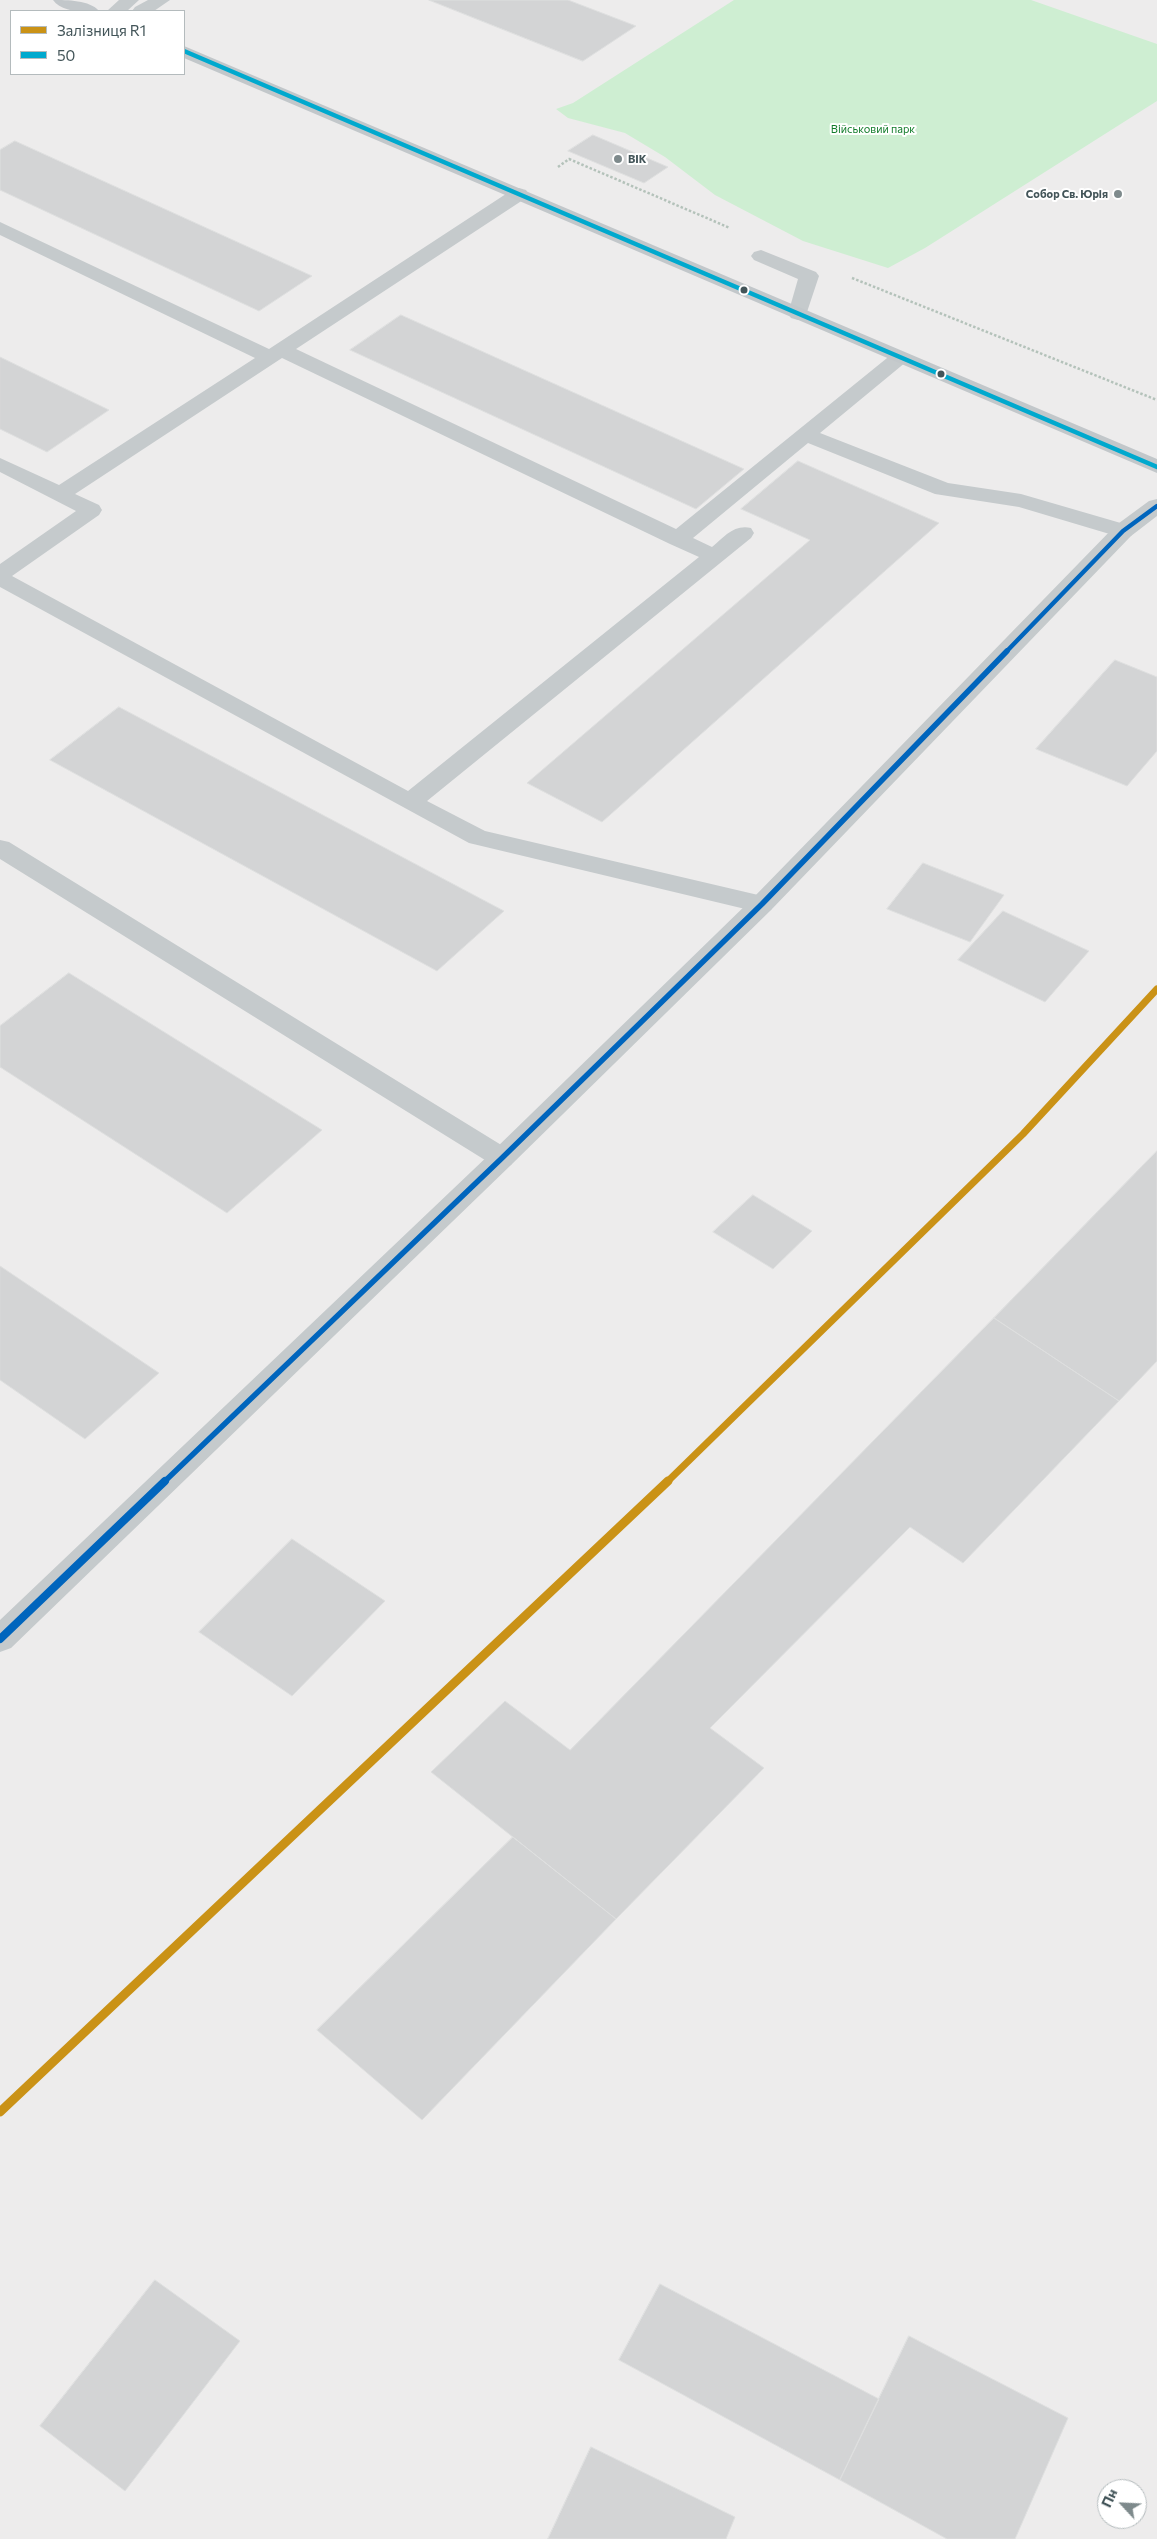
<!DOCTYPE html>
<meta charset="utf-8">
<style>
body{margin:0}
#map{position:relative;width:1157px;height:2539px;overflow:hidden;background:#edecec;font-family:Commissioner,sans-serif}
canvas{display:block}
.legend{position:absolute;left:10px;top:10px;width:175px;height:65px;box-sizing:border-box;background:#fff;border:1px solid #b4bbbd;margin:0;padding:6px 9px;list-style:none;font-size:15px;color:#435559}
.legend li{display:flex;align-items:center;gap:10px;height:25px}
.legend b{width:25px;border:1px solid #b4bbbd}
.north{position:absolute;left:1097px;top:2479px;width:50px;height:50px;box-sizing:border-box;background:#fff;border:1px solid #b4bbbd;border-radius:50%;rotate:295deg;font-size:14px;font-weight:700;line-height:20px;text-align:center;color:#435559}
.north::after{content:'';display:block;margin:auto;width:18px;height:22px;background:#7e8a8c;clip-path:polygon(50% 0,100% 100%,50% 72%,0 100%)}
</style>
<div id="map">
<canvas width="1157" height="2539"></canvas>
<ul class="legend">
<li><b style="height:6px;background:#ca9216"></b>Залізниця R1</li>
<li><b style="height:6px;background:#00a9ce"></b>50</li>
</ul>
<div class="north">Пн</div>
</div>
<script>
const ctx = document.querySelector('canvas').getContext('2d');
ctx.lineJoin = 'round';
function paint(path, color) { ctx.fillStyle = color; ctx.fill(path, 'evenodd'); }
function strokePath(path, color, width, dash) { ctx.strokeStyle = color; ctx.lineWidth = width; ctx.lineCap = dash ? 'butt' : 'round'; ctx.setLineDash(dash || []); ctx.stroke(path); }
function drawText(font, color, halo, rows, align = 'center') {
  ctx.font = font + ' Commissioner,sans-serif'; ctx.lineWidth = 4; ctx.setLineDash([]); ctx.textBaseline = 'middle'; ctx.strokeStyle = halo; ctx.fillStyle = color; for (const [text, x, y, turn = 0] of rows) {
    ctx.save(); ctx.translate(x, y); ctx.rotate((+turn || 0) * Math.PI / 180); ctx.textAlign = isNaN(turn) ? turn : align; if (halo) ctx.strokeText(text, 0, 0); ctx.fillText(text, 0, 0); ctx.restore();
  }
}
const green = new Path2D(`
 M734,0H1031L1157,44V101L925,248L888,268L803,241L715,195L665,157L625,133L568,118L556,109L573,103Z`);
const building = new Path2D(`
 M429,0H568L636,26L583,61Z
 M593,135L668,167L644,183L568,151Z
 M15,141L312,276L259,311L0,190V150Z
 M401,315L744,469L696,509L350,350Z
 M0,357L109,410L47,452L0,429Z
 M798,461L939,523L602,822L527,783L810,540L741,509Z
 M1115,660L1157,677V751L1127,786L1036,749Z
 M119,707L504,911L437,971L50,760Z
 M923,863L1004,895L970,942L887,909Z
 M1003,911L1089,951L1045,1002L958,960Z
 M69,973L322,1130L227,1213L0,1067V1026Z
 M1157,1151V1361L1119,1401L994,1318Z
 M753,1195L812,1231L773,1269L713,1232Z
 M0,1266L159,1373L85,1439L0,1380Z
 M994,1318L1119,1401L963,1563L910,1527L710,1728L764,1768L616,1919L431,1772L505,1701L570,1750Z
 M292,1539L385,1601L292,1696L199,1632Z
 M513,1837L616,1919L422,2120L317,2030Z
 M155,2280L240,2341L125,2491L40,2426Z
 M660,2284L879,2399L840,2480L619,2360Z
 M909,2336L1068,2418L1015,2539H947L840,2480Z
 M591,2447L735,2517L726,2539H548Z`);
const path = new Path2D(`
 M558,167L569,159L730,228
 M852,278L1157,400`);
const service = new Path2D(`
 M119,0H139L127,11H107Z
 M148,0H170L154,11H132L135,7Z
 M519,188L526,190L529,194L526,198L296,349L676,529L892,354L899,352L906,354L909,358L906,362L820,433L948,483L1021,494L1131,526L1134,531L1131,536L1123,538L1019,507L935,494L808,443L693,538L712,547C724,537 734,524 751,528L754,533L751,538L427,801L485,831L771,898L774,904L771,910L762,913L469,843L0,587V564L76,511L0,472V458L59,485L255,358L0,235V222L269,349L512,190ZM282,358L670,544L699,557L408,791L12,576L99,515L102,510L99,505L75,494Z
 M761,250L816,272L819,276L805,318L798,320L791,318L788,314L798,279L754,260L751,256L754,252Z
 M0,840L9,842L511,1151L515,1158L511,1165L502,1168L493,1165L0,859Z`);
const minor = new Path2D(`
 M1157,499V516L1131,536L771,910L511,1165L11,1648L0,1652V1620L493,1151L753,898L1115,526L1149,501Z`);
const primary = new Path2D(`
 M53,0C67,0 90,0 99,11C85,12 62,13 53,0Z
 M184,46L1157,459V473L184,58Z`);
const bus1 = new Path2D(`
 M184,51L1157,467`);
const bus2Far2 = new Path2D(`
 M1006,652L1123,531L1157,506`);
const bus2Far1 = new Path2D(`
 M164,1482L502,1158L762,904L1007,651`);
const bus2 = new Path2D(`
 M0,1639L165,1481`);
const rail1Far1 = new Path2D(`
 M667,1482L1023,1134L1157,989`);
const rail1 = new Path2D(`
 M0,2112L668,1481`);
const markers = [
 [618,159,5,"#7e8a8c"],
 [1118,194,5,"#7e8a8c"],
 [744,290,4.5,"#435559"],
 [941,374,4.5,"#435559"]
];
const farParknames = [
 ["Військовий парк",873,129]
];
const farPoinames = [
 ["ВІК",628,159],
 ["Собор Св. Юрія",1108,194,"right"]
];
paint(green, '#ceeed2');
paint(building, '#d3d4d5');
strokePath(building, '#dedfdf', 1);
strokePath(path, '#b4c2ba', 2.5, [2.5, 2]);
paint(service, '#c5cacc');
paint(minor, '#c5cacc');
paint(primary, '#c2c7ca');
strokePath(bus1, '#00a9ce', 4.5);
strokePath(bus2Far2, '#0065bd', 4.5);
strokePath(bus2Far1, '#0065bd', 5.5);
strokePath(bus2, '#0065bd', 8);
strokePath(rail1Far1, '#ca9216', 7);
strokePath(rail1, '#ca9216', 9);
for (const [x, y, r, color] of markers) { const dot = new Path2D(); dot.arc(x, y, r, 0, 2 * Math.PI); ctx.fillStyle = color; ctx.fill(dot); strokePath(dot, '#fff', 2); }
drawText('11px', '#127c2b', '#fff', farParknames);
drawText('bold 11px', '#435559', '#fff', farPoinames, 'left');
</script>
